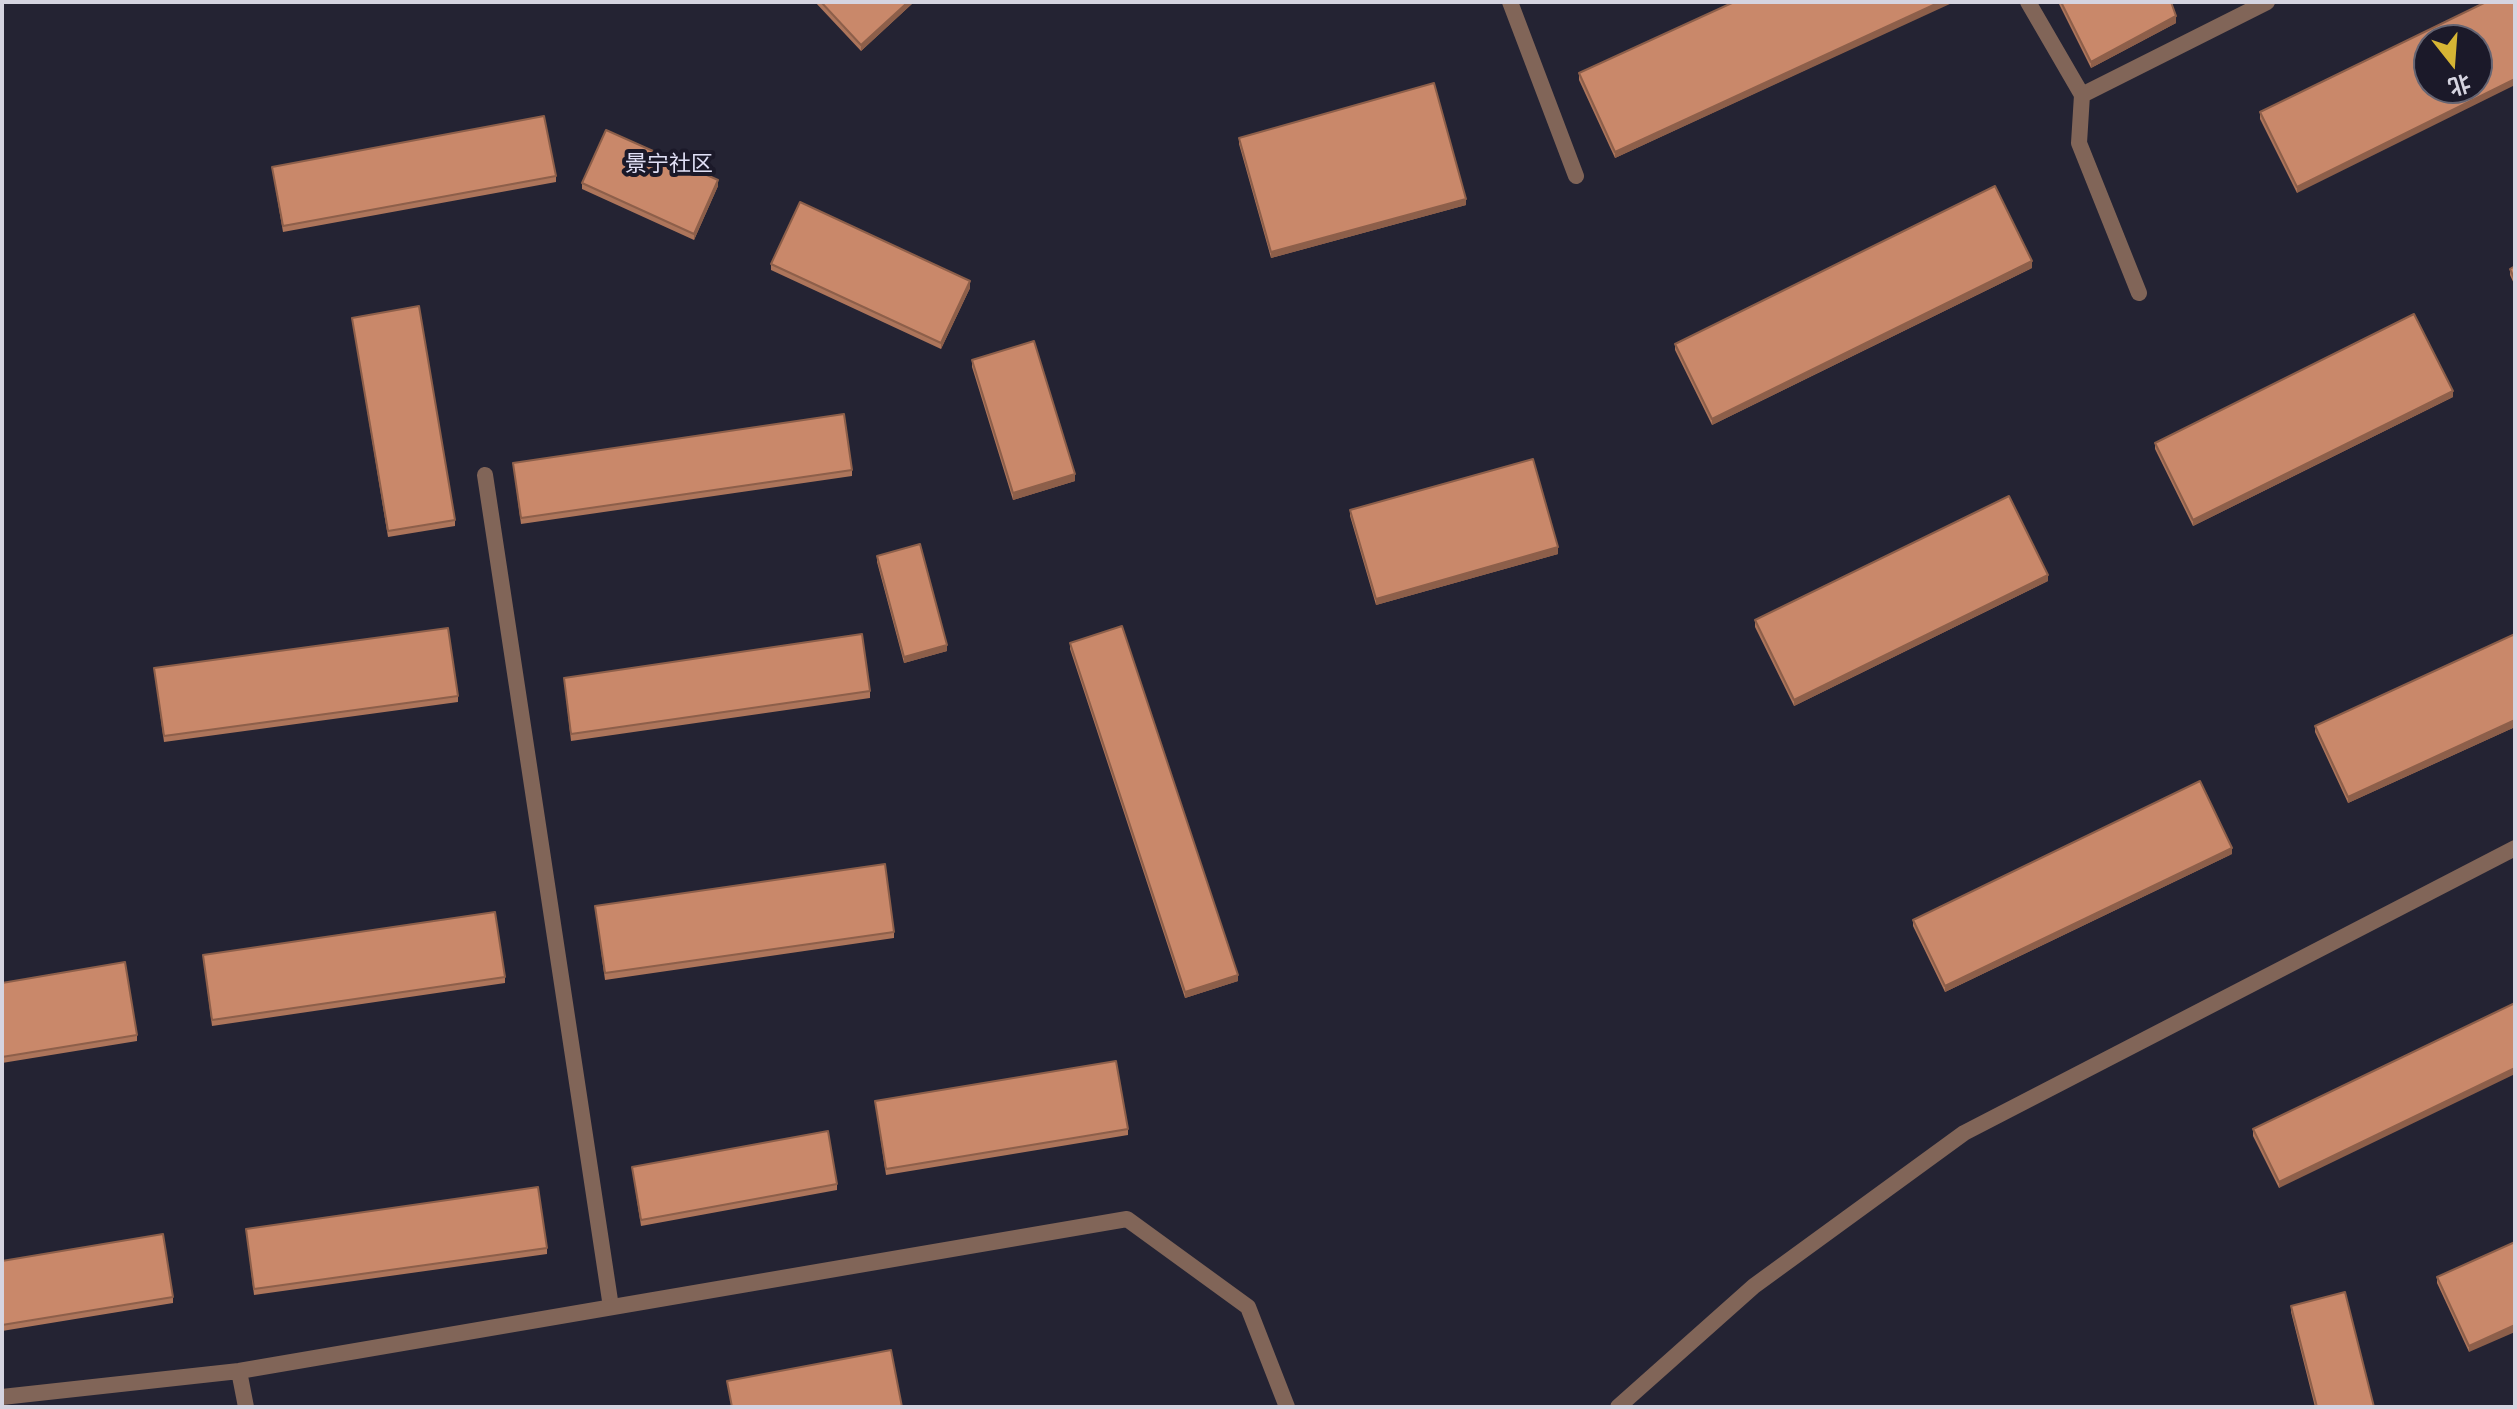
<!DOCTYPE html>
<meta charset="utf-8">
<style>
body{margin:0}
#map{position:relative;width:2517px;height:1409px;overflow:hidden;background:#242333;font-family:Commissioner,"Noto Sans SC",sans-serif}
canvas{display:block}
.frame{position:absolute;inset:0;border:4px solid #d5d4e0;pointer-events:none}
.north{position:absolute;left:2413px;top:24px;width:80px;height:80px;box-sizing:border-box;background:#1b1929;border:2px solid #656472;border-radius:50%;rotate:163deg;font-size:22px;font-weight:700;line-height:32px;text-align:center;color:#d5d4e0}
.north::after{content:'';display:block;margin:auto;width:28px;height:36px;background:#d6b534;clip-path:polygon(50% 0,100% 100%,50% 72%,0 100%)}
</style>
<div id="map">
<canvas width="2517" height="1409"></canvas>
<div class="frame"></div>
<div class="north">北</div>
</div>
<script>
const ctx = document.querySelector('canvas').getContext('2d');
ctx.lineJoin = 'round';
function strokePath(path, color, width, dash) { ctx.strokeStyle = color; ctx.lineWidth = width; ctx.lineCap = dash ? 'butt' : 'round'; ctx.setLineDash(dash || []); ctx.stroke(path); }
function paint(path, color) { ctx.fillStyle = color; ctx.fill(path, 'evenodd'); }
function drawText(font, color, halo, rows, align = 'center') {
  ctx.font = font + ' Commissioner,"Noto Sans SC",sans-serif'; ctx.lineWidth = 8; ctx.setLineDash([]); ctx.textBaseline = 'middle'; ctx.strokeStyle = halo; ctx.fillStyle = color; for (const [text, x, y, turn = 0] of rows) {
    ctx.save(); ctx.translate(x, y); ctx.rotate((+turn || 0) * Math.PI / 180); ctx.textAlign = isNaN(turn) ? turn : align; if (halo) ctx.strokeText(text, 0, 0); ctx.fillText(text, 0, 0); ctx.restore();
  }
}
const lane = new Path2D(`
 M1510,2L1576,176
 M2028,2L2082,95L2079,143L2139,293
 M2082,95L2267,2
 M485,475L611,1307`);
const street = new Path2D(`
 M239,1371L246,1407
 M2,1397L239,1371L1127,1219L1248,1307L1287,1407
 M1618,1407L1754,1286L1964,1133L2515,848`);
const wall = new Path2D(`
 M815,2H914L861,51Z
 M1952,2L1615,158L1579,80V73Z
 M2058,2H2171L2176,23L2091,68Z
 M2486,2L2297,193L2260,119V112Z
 M1239,138L1466,205L1271,258L1239,144Z
 M272,167L556,176V182L283,232Z
 M582,183L718,186L694,240L582,189Z
 M771,264L970,288L941,349L771,270Z
 M2515,266V286L2510,275V269Z
 M2032,268L1712,425L1675,350V344Z
 M352,318L455,520V526L388,537Z
 M972,360L1075,481L1013,500L972,367Z
 M2453,397L2193,526L2155,449V443Z
 M513,463L852,470V476L521,524Z
 M1350,510L1558,554L1376,605L1350,516Z
 M877,556L947,651L904,663L877,562Z
 M2048,581L1794,706L1755,627V620Z
 M2515,634V727L2348,803L2315,732V726Z
 M1070,643L1238,981L1185,998L1070,649Z
 M154,668L458,696V702L164,742Z
 M564,678L870,691V698L571,741Z
 M2232,854L1945,992L1913,926V920Z
 M595,906L894,932V938L605,980Z
 M203,955L505,977V983L212,1026Z
 M2,983L137,1035V1041L2,1063Z
 M2515,1003L2279,1188L2253,1136V1129Z
 M875,1101L1128,1129V1135L886,1175Z
 M632,1167L837,1184V1190L641,1226Z
 M246,1229L547,1248V1254L254,1295Z
 M2515,1242L2469,1352L2437,1283V1277Z
 M2,1261L173,1297V1303L2,1331Z
 M2291,1306L2374,1407H2315L2291,1312Z`);
const shadedWall = new Path2D(`
 M908,2H914L861,51V45Z
 M1940,2L1952,3L1615,158V152Z
 M2176,16V23L2091,68V62Z
 M2515,79V85L2297,193V187Z
 M718,180V186L694,240V234Z
 M1466,199V205L1271,258V252Z
 M2032,261V268L1712,425V419Z
 M970,281V288L941,349V343Z
 M2453,391V397L2193,526V520Z
 M1075,474V481L1013,500V493Z
 M1558,547V554L1376,605V599Z
 M2048,575V581L1794,706V700Z
 M947,645V651L904,663V657Z
 M2515,720V727L2348,803V797Z
 M2232,848V854L1945,992V986Z
 M1238,975V981L1185,998V992Z
 M2515,1068V1074L2279,1188V1182Z
 M2515,1325V1332L2469,1352V1346Z`);
const building = new Path2D(`
 M821,2H908L861,45Z
 M1734,2H1940L1615,152L1579,73Z
 M2061,2H2171L2176,16L2091,62Z
 M2486,2H2515V79L2297,187L2260,112ZM2429,40H2477V88H2429Z
 M1434,83L1466,199L1271,252L1239,138Z
 M544,116L556,176L283,226L272,167Z
 M606,130L718,180L694,234L582,183Z
 M1995,186L2032,261L1712,419L1675,344Z
 M800,202L970,281L941,343L771,264Z
 M2515,266V280L2510,269Z
 M419,306L455,520L388,531L352,318Z
 M2414,314L2453,391L2193,520L2155,443Z
 M1034,341L1075,474L1013,493L972,360Z
 M844,414L852,470L521,518L513,463Z
 M1533,459L1558,547L1376,599L1350,510Z
 M2009,496L2048,575L1794,700L1755,620Z
 M920,544L947,645L904,657L877,556Z
 M1122,626L1238,975L1185,992L1070,643Z
 M448,628L458,696L164,736L154,668Z
 M862,634L870,691L571,734L564,678Z
 M2515,634V720L2348,797L2315,726Z
 M2200,781L2232,848L1945,986L1913,920Z
 M885,864L894,932L605,973L595,906Z
 M495,912L505,977L212,1020L203,955Z
 M125,962L137,1035L2,1057V983Z
 M2515,1003V1068L2279,1182L2253,1129Z
 M1116,1061L1128,1129L886,1169L875,1101Z
 M828,1131L837,1184L641,1220L632,1167Z
 M538,1187L547,1248L254,1289L246,1229Z
 M163,1234L173,1297L2,1325V1261Z
 M2515,1242V1325L2469,1346L2437,1277Z
 M2345,1292L2374,1407H2317L2291,1306Z
 M891,1350L902,1407H732L727,1381Z`);
const neighbourhoodNames = [
 ["景宁社区",669,164]
];
strokePath(lane, '#816558', 16);
strokePath(street, '#816558', 16);
paint(wall, '#ad755b');
paint(shadedWall, '#8d5f4a');
paint(building, '#c9886a');
strokePath(building, '#8d5f4a', 2);
drawText('22px', '#e1e0f6', '#1b1929', neighbourhoodNames);
</script>
